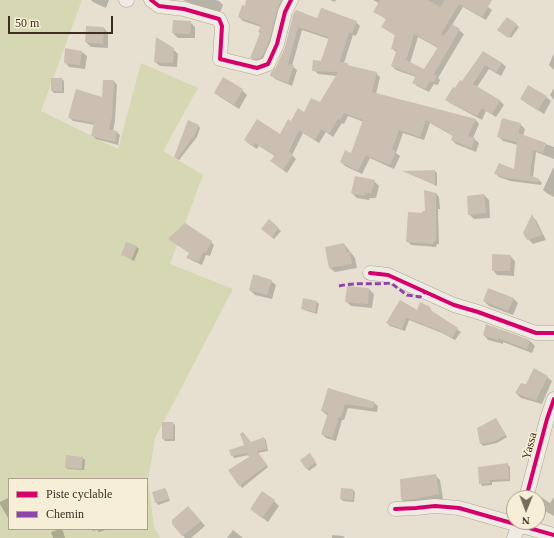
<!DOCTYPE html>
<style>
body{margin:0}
#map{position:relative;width:554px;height:538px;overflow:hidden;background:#e7e0d1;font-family:Georgia,serif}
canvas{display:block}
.legend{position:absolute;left:8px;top:478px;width:140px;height:52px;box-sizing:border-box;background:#f7eed8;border:1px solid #ada18e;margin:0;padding:5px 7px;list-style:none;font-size:12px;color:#3d2e20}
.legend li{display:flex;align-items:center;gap:8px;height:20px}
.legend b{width:20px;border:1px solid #ada18e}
.north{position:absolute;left:506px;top:490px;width:40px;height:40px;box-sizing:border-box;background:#f7eed8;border:1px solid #ada18e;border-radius:50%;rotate:181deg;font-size:11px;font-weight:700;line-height:16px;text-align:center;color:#3d2e20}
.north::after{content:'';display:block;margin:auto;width:14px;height:18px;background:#786c5e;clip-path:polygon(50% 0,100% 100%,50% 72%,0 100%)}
.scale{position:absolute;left:8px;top:16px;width:105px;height:18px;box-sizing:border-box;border:2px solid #3d2e20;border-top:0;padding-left:5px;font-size:12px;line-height:14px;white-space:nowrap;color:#3d2e20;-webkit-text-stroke:3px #f7eed8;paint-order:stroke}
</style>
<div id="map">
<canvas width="554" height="538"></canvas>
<ul class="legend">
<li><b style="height:5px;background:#d6006c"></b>Piste cyclable</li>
<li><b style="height:5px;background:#8e44ad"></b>Chemin</li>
</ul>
<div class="north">N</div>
<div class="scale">50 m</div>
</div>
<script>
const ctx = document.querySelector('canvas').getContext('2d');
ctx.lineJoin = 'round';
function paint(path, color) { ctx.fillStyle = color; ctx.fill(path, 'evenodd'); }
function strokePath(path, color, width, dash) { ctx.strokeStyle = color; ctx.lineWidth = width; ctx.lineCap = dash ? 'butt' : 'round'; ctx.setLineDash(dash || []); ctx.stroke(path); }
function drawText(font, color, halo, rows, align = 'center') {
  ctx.font = font + ' Georgia,serif'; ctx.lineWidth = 3; ctx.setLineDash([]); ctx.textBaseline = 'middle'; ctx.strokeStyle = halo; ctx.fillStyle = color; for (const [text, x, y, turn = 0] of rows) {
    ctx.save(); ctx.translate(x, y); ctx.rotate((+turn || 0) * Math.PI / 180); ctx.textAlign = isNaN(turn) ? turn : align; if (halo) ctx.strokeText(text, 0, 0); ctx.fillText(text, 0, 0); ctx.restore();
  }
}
const green = new Path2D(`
 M0,0H82L41,111L118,149L141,63L198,88L163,151L203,175L170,264L233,289L155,438L148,481L154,527L160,538H0ZM9,479H147V529H9Z`);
const shadow = new Path2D(`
 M91,0H109L106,8L93,2Z
 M183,0H215L219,1L223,5L220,13L197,6Z
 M248,0H288L266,61L255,62L251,57L261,33V27L243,21L239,17L246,8Z
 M330,0H336L335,2Z
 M373,0H479L492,10L486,20L463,7L452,25L464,34L438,78L440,80L438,85L434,84L429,92L417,86L414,82L416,77L396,70L392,66L396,52L392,48L396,36L383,27L387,20L375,11L379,3ZM418,37L438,48L424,70L410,63Z
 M322,8L356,22L360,26L356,36L353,35L344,63L347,64L350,67L376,73L380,77L376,94L476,120L479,124L473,138L479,143L476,152L456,144L452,140L453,136L430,123L424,140L403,133L396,153L400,156L394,169L370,158L362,174L345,166L341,162L351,154L364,122L348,116L344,124L342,123L333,137L326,132L319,143L303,133L292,155L296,159L287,173L276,165L275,156L259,146L257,149L249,144L245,140L281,135L291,122L320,103L337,76L318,74L314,70L322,62L329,39L302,30L292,66L297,70L292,86L275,79L271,75L277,68L286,48L294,15L318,20Z
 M507,18L519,27L511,38L500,31Z
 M190,22L195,27V38H178L173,33Z
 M104,28L108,33V48L91,47L86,42Z
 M173,49L178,54L177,67L160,66L155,62Z
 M82,52L87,56L85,69L69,67L65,62Z
 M483,52L502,63L506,67L501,76L489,69L477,87L500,101L504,105L496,117L486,111L482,120L450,103L446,99L462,82Z
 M554,53V70L549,65Z
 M62,79L64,81V93H54L52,91Z
 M223,79L242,90L247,95L239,109L220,97L215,93Z
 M114,81L117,85L115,121L113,131L117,132L120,135L118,145L96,139L93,136L95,125L73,121L70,118L103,99Z
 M554,88V100L550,95Z
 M546,97L551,101L544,114L526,103L521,99Z
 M520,124L525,129L523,136L554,147V159L536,152L533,177L539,180L542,183L541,185L510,181L499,177L496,174L515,170L518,145L503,141L498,136Z
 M198,125L200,128L197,137L179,160L177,159L175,157Z
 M553,168H554V197L548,194L543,190Z
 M404,171H435L437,173V186Z
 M374,181L379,186L376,198H370L369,200L357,198L352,193Z
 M436,193L439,197L440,209H438L439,244H437L436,247L411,245L408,242Z
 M484,195L489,200L490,218L474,219L469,214Z
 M532,216L536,220L546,240L533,244L528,239Z
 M269,221L281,231L274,239L264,231Z
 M211,242L214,245L210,256L206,255L202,265L191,260L188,257Z
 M344,244L355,258L357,268L335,272L330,268Z
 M137,247L139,249L134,261L122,254Z
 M510,256L515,261L514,276L497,275L493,270Z
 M271,281L276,285L272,299L255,295L250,290Z
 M369,289L374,294L372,308L351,306L346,301Z
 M513,298L518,303L513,315L489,306L484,301Z
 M304,299L317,302L319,304L317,314L304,310L302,308Z
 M429,307L432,311V312L461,332L455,340L442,333L409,320L405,331L390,326L387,323Z
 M487,325L530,341L535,346L532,353L503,342V344L488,340L484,335Z
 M547,377L552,381L542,404L521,398L516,393L526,386Z
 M328,389L374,403L378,406L377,412L348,408L344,420H342L336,441L326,438L322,434L328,416L322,411Z
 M496,419L507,437L497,443L483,446L481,443Z
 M173,423L175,425V441H165L163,439Z
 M264,438L266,440L268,451L258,453L268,467L242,488L229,470L250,457L249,455L234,458L232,455L245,445Z
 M312,457L317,465L309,471L301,461Z
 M83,458L85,460L84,470L68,469L66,467Z
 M507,464L510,467V481L492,482V485L482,486L480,483Z
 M435,475L440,480L443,499L407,505L402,500Z
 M165,489L167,492L170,501L158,505L156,502Z
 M353,490L355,492L354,502L343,501L341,499Z
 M539,496L550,503L554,497V516L538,507L537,498Z
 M8,498L9,499L8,518L0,504V502Z
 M274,501L279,506L268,522L251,509Z
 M193,512L205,526L191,538H185L173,524Z
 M60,529L63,531L65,538H53L51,532Z
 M91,529H108L99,532L97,530L93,531Z
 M233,530L243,538H227Z
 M332,535L343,536L345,538H332Z`);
const building = new Path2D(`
 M246,0H281L277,10L269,41L262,57L257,59L250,58L260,33L258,32L261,25L238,17L242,5L245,6Z
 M380,0H427L440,7L445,0H492L482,17L459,4L441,34L444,36L452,24L460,29L434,74L437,76L434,82L430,81L425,89L412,83L416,76L391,66L397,50L391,49L395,35L381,27L386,19L373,12ZM414,34L438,47L424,69L406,60Z
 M321,8L357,21L352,33L349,32L340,62L348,63L347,65L377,72L372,92L476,119L468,136L475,138L472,148L451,140L453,135L426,120L420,137L399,130L392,149L396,151L390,165L366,155L358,171L340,162L345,150L351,153L363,120L344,113L340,120L338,119L329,134L321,129L315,140L299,130L289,151L293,155L283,170L270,161L275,155L255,143L253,146L244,140L257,119L280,134L288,119L291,121L298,108L304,112L311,98L320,102L338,72L312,71L313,60L321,61L329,37L298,27L288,64L294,65L288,83L270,76L271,72L276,67L285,47L293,15L296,10L317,18Z
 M507,17L517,24L508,38L497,30Z
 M173,20L191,21L190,34L172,33Z
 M86,26L104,27L103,44L85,42Z
 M156,37L174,48L173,63L154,62Z
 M65,48L82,51L80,65L64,63Z
 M483,51L502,63L496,72L485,65L473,84L500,100L492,114L482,108L477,116L445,100L453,87L455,88L460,80L462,81Z
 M223,77L243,89L234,105L214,93Z
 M51,78H62V91H51Z
 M103,80H114L112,117L109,129L117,131L115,142L91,136L94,123L68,118L76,89L102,97Z
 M528,85L547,96L538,110L520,99Z
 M502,118L521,123L516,142L497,137Z
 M188,120L199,125L195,134L177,159L174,157Z
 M518,133L546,143L543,153L533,150L530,175L539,179L538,182L506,178L494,174L499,163L514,169Z
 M435,170V185L402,171Z
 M355,176L375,180L371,193H365L364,196L351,193Z
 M424,190L436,193V241H434L433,244L406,242L408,212L422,213V211H425Z
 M484,194L486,213L468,215L467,196Z
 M532,214L542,235L527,240L523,233Z
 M269,219L279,228L272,237L261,229Z
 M185,223L212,241L206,253L203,252L199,262L186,258L189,253L168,239Z
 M126,242L137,246L132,259L121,255Z
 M344,243L347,252H350L352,264L329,268L325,247Z
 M492,254L511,255L510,271H492Z
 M253,274L272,280L267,295L249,290Z
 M347,286L369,288L368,304L345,302Z
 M488,288L514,298L508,311L483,301Z
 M303,298L317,301L315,312L301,309Z
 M400,300L417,310L420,302L430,307L429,309L458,328L452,338L438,330L406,318L402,329L386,323Z
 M486,324L530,340L527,349L498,338V340L483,335Z
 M534,368L548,376L536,400L515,393L521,383L526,384Z
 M328,388L375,402L373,408L345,404L341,417H339L332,438L321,434L328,413L321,411Z
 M496,418L506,435L495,441L480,444L477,428Z
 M162,422H173V439H162Z
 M243,432L251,442L264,437L267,449L257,451L267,465L239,486L228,470L249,457L247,453L231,456L229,450L244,445L240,434Z
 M310,453L316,462L306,469L300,460Z
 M66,455L83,457L82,469L65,468Z
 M508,463L509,479L490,480V483L479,484L478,467Z
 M436,474L439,494L418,498V499L401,500L400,479Z
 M165,488L169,499L155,503L152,492Z
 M341,488L353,489V500L340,499Z
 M262,491L275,500L262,518L250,509Z
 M188,506L201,521L182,536L172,524V520Z`);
const minor = new Path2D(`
 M126,0H127
 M151,0L159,6L184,9L219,19L222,26L220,59L257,68L268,64L277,44L285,12L291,0
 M370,273L388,275L454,305L478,312L536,333H554
 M526,498L547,419L554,399
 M395,509L416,508L435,506L459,508L554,535
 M514,538L520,522`);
const quiet = new Path2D(`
 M339,286C356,282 373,285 391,283L407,295L420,297L425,292`);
const cycleway = new Path2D(`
 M151,0L159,6L184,9L219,19L222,26L220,59L257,68L268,64L277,44L285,12L291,0
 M370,273L388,275L454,305L478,312L536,333H554
 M526,498L547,419L554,399
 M395,509L416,508L435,506L459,508L554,535`);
const streetNames = [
 ["Yassa",530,446,-75]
];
paint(green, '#d6d7b3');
paint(shadow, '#0003');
paint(building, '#cbbfb2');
strokePath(minor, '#ada599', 15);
strokePath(minor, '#efebe3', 14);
strokePath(quiet, '#8e44ad', 3, [6, 3]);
strokePath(cycleway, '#d6006c', 4);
drawText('12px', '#3d2e20', '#f7eed8', streetNames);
</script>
